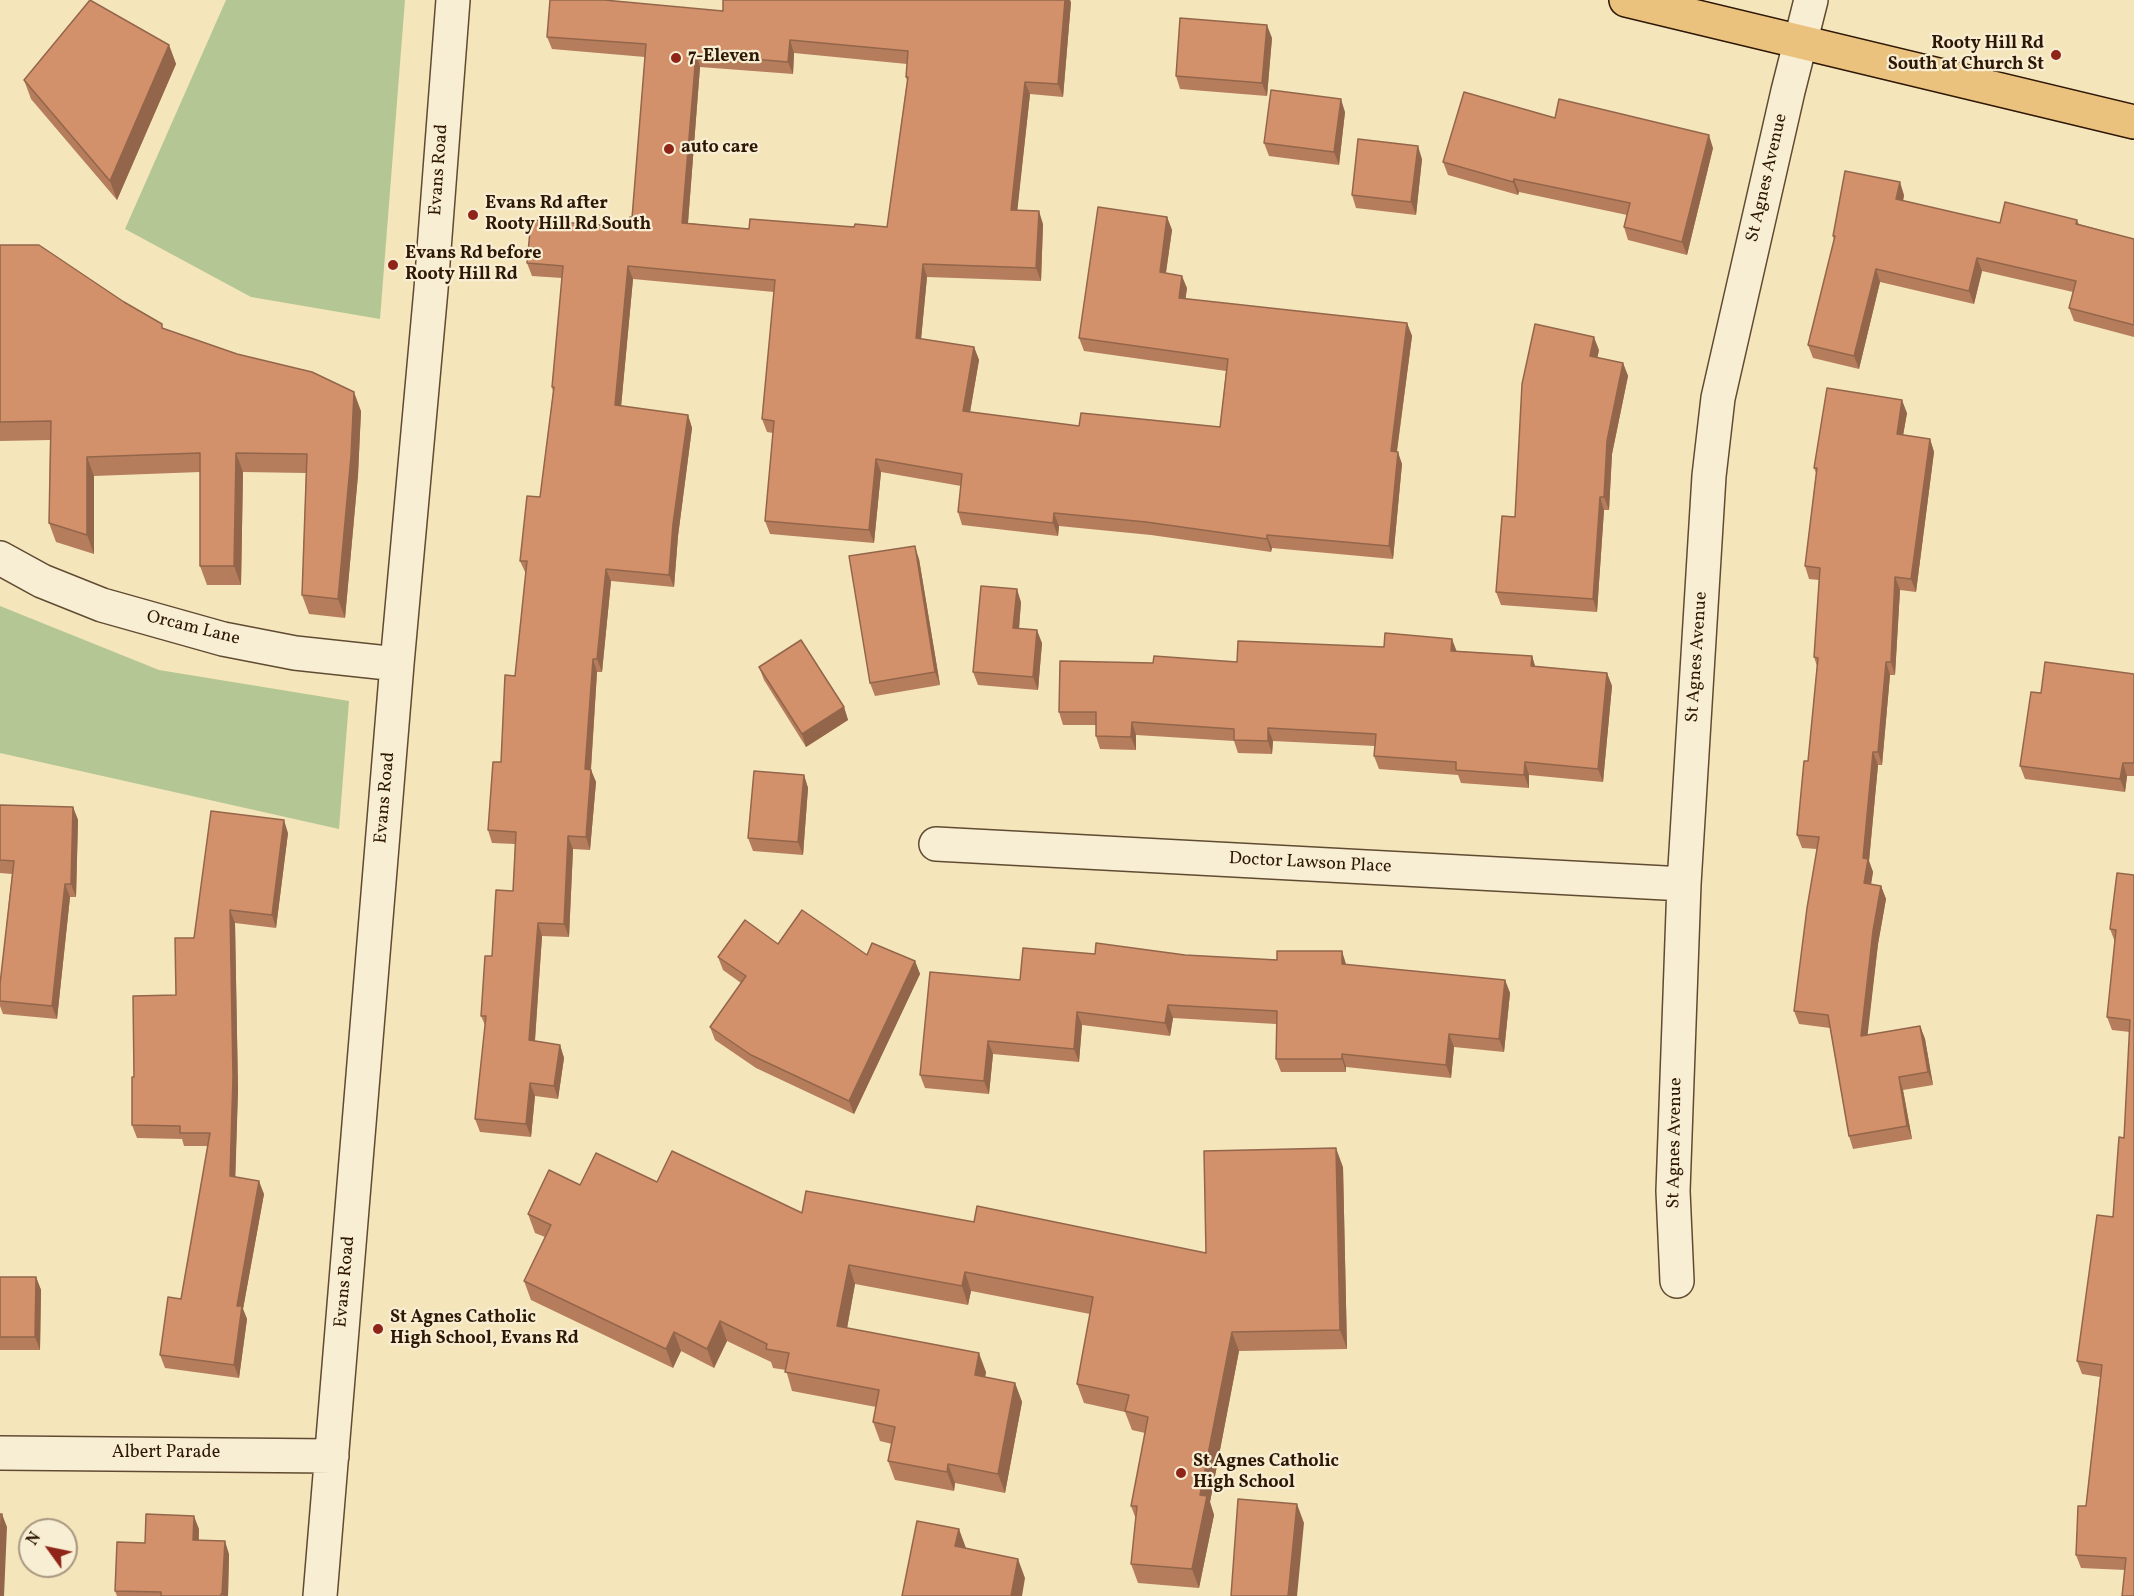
<!DOCTYPE html>
<style>
body{margin:0}
#map{position:relative;width:2134px;height:1596px;overflow:hidden;background:#f5e5bb;font-family:Vollkorn,serif}
canvas{display:block}
.north{position:absolute;left:18px;top:1518px;width:60px;height:60px;box-sizing:border-box;background:#f8eed3;border:2px solid #a79881;border-radius:50%;rotate:303deg;font-size:16px;font-weight:700;line-height:24px;text-align:center;color:#2e1805}
.north::after{content:'';display:block;margin:auto;width:21px;height:27px;background:#8f2418;clip-path:polygon(50% 0,100% 100%,50% 72%,0 100%)}
</style>
<div id="map">
<canvas width="2134" height="1596"></canvas>
<div class="north">N</div>
</div>
<script>
const ctx = document.querySelector('canvas').getContext('2d');
ctx.lineJoin = 'round';
function paint(path, color) { ctx.fillStyle = color; ctx.fill(path, 'evenodd'); }
function strokePath(path, color, width, dash) { ctx.strokeStyle = color; ctx.lineWidth = width; ctx.lineCap = dash ? 'butt' : 'round'; ctx.setLineDash(dash || []); ctx.stroke(path); }
function drawText(font, color, halo, rows, align = 'center') {
  ctx.font = font + ' Vollkorn,serif'; ctx.lineWidth = 4.5; ctx.setLineDash([]); ctx.textBaseline = 'middle'; ctx.strokeStyle = halo; ctx.fillStyle = color; for (const [text, x, y, turn = 0] of rows) {
    ctx.save(); ctx.translate(x, y); ctx.rotate((+turn || 0) * Math.PI / 180); ctx.textAlign = isNaN(turn) ? turn : align; if (halo) ctx.strokeText(text, 0, 0); ctx.fillText(text, 0, 0); ctx.restore();
  }
}
const green = new Path2D(`
 M226,0H405L380,319L251,297L125,229Z
 M0,606L159,670L349,701L339,829L0,753Z`);
const minor = new Path2D(`
 M0,558L42,581L102,605L223,639L295,653L397,664
 M936,844L1684,884
 M1677,1281L1673,1191L1684,884L1709,476L1718,398L1788,91L1811,0
 M0,1453L332,1456
 M320,1596L397,664L431,289L453,0`);
const major = new Path2D(`
 M1626,0L2134,122`);
const wall = new Path2D(`
 M1071,2L1063,97L1030,94L1017,210L1043,224L1041,281L927,277L921,339L974,347L979,360L970,412L1079,426L1220,427L1226,371L1084,351L1079,338L1167,217L1172,230L1166,273L1187,288L1185,299L1407,323L1412,336L1397,452L1402,464L1393,559L1272,548L1271,552L1151,535L1059,526L1058,536L962,525L958,512L961,486L881,472L874,543L770,534L765,521L773,433L767,432L762,419L774,292L633,279L621,406L688,415L692,428L678,536L674,587L611,581L602,672H597L591,770L596,782L590,850L573,849L569,937L542,936L535,1041L560,1045L564,1058L558,1099L535,1096L531,1137L480,1132L475,1119L485,1025L481,1016L492,956L513,891L515,844L492,843L488,830L501,762L515,676L526,574L520,561L540,497L553,392L552,387L562,278L532,276L527,263L629,227L632,218L645,57L552,49L547,37L723,11ZM794,53L907,64L906,77L907,81L887,227L749,229L688,223L700,67L793,74Z
 M1272,38L1267,96L1180,89L1176,76Z
 M169,45L176,64L117,200L31,99L24,80Z
 M1345,112L1339,165L1269,156L1264,143Z
 M1555,118L1713,148L1687,255L1628,240L1624,227L1627,215L1519,192L1518,195L1448,175L1443,162Z
 M1422,159L1416,215L1356,208L1352,195Z
 M1904,195L1903,201L2000,223L2077,220L2079,224L2134,239V337L2074,321L2069,308L2073,292L1982,271L1974,304L1880,282L1859,369L1813,358L1808,345L1834,240L1833,236Z
 M0,245L164,329L361,411L358,475L345,618L309,614L302,595L306,473L243,472L241,585H207L200,566V472L94,476V554L56,542L49,523L50,440L0,441Z
 M1599,350L1597,358L1623,363L1628,376L1612,454L1609,510H1604L1597,612L1501,605L1496,592L1515,517Z
 M1907,413L1903,435L1930,439L1934,452L1916,592L1900,590L1895,675H1890L1882,765H1878L1869,861L1873,872L1871,884L1881,886L1886,899L1878,944L1867,1035L1920,1026L1925,1039L1933,1085L1903,1090L1912,1139L1853,1149L1849,1136L1830,1028L1799,1024L1794,1011L1817,849L1802,848L1797,835L1808,761L1817,666L1814,657L1819,580L1809,579L1805,566L1816,473L1814,468Z
 M919,559L940,685L875,696L870,683Z
 M1021,602L1019,629L1042,643L1038,690L978,685L973,672Z
 M1457,651L1532,656L1535,666L1607,673L1612,686L1603,782L1529,775V788L1461,783L1458,775L1379,769L1374,756L1375,746L1273,741L1272,754L1238,753L1234,741L1136,735V750L1100,749L1096,736V725H1063L1059,712L1153,663L1237,662Z
 M759,667L844,707L848,720L806,747L764,680Z
 M2134,674V776H2127L2125,792L2025,779L2020,766L2041,693Z
 M804,775L808,788L803,855L753,851L748,838Z
 M0,805L73,807L78,820L76,897H70L57,1019L3,1014L0,1006V984L12,874L0,873Z
 M288,833L276,928L235,923L238,1090L235,1177L264,1194L243,1309L247,1319L239,1378L165,1368L160,1355L181,1299L208,1146H184L182,1139L137,1138L132,1125L134,1077L176,995L194,938Z
 M2134,875V1596L2125,1570L2081,1568L2076,1555L2086,1506L2100,1377L2082,1374L2077,1361L2113,1217L2124,1138L2130,1032L2112,1030L2107,1017L2115,942L2110,929Z
 M778,944L915,961L920,974L854,1114L756,1068L715,1040L710,1027L741,983L723,970L718,957Z
 M1095,954L1185,955L1346,964V965L1505,980L1510,993L1504,1052L1454,1047L1451,1078L1346,1067V1072H1281L1276,1059V1024L1173,1018L1170,1036L1082,1025L1079,1062L993,1054L989,1094L925,1088L920,1075L1020,980Z
 M1343,1167L1347,1349L1239,1351L1210,1502L1214,1515L1199,1588L1138,1583L1131,1564L1136,1519L1131,1506L1145,1433L1132,1430L1125,1412L1084,1403L1077,1384L1090,1314L971,1291L968,1305L855,1284L847,1328L986,1372L985,1377L1015,1383L1022,1402L1005,1493L955,1483L954,1491L895,1480L888,1461L892,1444L880,1441L873,1422L876,1407L792,1391L786,1370L773,1368L771,1362L727,1341L714,1368L681,1351L673,1368L531,1300L524,1281L545,1237L535,1233L528,1214L580,1185L657,1182L802,1213L974,1222L1206,1253Z
 M0,1277H36L41,1290L40,1350H0Z
 M199,1529V1540L229,1554L228,1596H117L115,1591L145,1543Z`);
const shadedWall = new Path2D(`
 M1065,0H1070L1071,2L1063,97L1058,84Z
 M1267,25L1272,38L1267,96L1262,83Z
 M790,40L794,53L793,74L788,62Z
 M169,45L176,64L117,200L110,181Z
 M696,54L700,67L687,235L682,223Z
 M1025,82L1030,94L1016,223L1011,210Z
 M1341,99L1345,112L1339,165L1334,152Z
 M1709,135L1713,148L1687,255L1682,242Z
 M1418,146L1422,159L1416,215L1411,202Z
 M1514,179L1519,192L1518,195L1513,182Z
 M1900,182L1904,195L1901,212L1896,199Z
 M1039,211L1043,224L1041,281L1036,268Z
 M1167,217L1172,230L1164,285L1160,272Z
 M1977,258L1982,271L1974,304L1969,291Z
 M923,264L927,277L920,350L916,338Z
 M628,266L633,279L620,418L615,405Z
 M1876,269L1880,282L1859,369L1854,356Z
 M1182,276L1187,288L1184,311L1179,298Z
 M1407,323L1412,336L1395,464L1391,451Z
 M1594,337L1599,350L1595,369L1590,356Z
 M974,347L979,360L968,424L963,411Z
 M1623,363L1628,376L1612,454L1609,510L1604,497L1607,441Z
 M354,392L361,411L358,475L345,618L338,599Z
 M1902,400L1907,413L1901,447L1897,434Z
 M688,415L692,428L678,536L674,587L669,575L673,524Z
 M1930,439L1934,452L1916,592L1911,579Z
 M1398,452L1402,464L1393,559L1389,546Z
 M236,453L243,472L241,585L234,566Z
 M87,457L94,476V554L87,535Z
 M876,459L881,472L874,543L869,530Z
 M1600,497L1604,510L1597,612L1593,599Z
 M1054,513L1059,526L1058,536L1053,523Z
 M1267,535L1272,548L1271,552L1267,539Z
 M915,546L919,559L940,685L935,672Z
 M606,569L611,581L602,672L597,659Z
 M1895,577L1900,590L1895,675L1891,662Z
 M1017,589L1021,602L1018,641L1013,628Z
 M1037,630L1042,643L1038,690L1033,677Z
 M1452,639L1457,652L1451,651Z
 M1532,656L1536,669L1531,666Z
 M593,659L597,672L590,782L585,769Z
 M1886,662L1890,675L1882,765L1878,752Z
 M1607,673L1612,686L1603,782L1598,769Z
 M844,707L848,720L806,747L802,734Z
 M1132,722L1136,735V750L1131,737Z
 M1268,728L1273,741L1272,754L1268,741Z
 M1873,752L1878,765L1869,861L1873,872L1869,896L1864,883L1863,858Z
 M1525,762L1529,775V788L1524,775Z
 M2123,763L2127,776L2125,792L2120,779Z
 M591,770L596,782L590,850L586,837Z
 M804,775L808,788L803,855L798,842Z
 M73,807L78,820L76,897L71,884Z
 M284,820L288,833L276,928L272,915Z
 M568,836L573,849L569,937L564,924Z
 M65,884L70,897L57,1019L52,1006Z
 M1881,886L1886,899L1878,944L1866,1049L1861,1036L1873,931Z
 M230,910L235,923L238,1090L235,1189L230,1176Z
 M538,923L542,936L534,1053L529,1040Z
 M1342,951L1346,964V977L1342,964Z
 M915,961L920,974L854,1114L849,1101Z
 M1505,980L1510,993L1504,1052L1499,1039Z
 M1168,1005L1173,1018L1170,1036L1165,1023Z
 M1077,1012L1082,1025L1079,1062L1074,1049Z
 M1920,1026L1925,1039L1933,1085L1928,1072Z
 M1449,1034L1454,1047L1451,1078L1446,1065Z
 M988,1041L993,1054L989,1094L984,1081Z
 M560,1045L564,1058L558,1099L554,1086Z
 M1342,1054L1346,1067V1072L1342,1059Z
 M1899,1077L1903,1090L1912,1139L1907,1126Z
 M530,1083L535,1096L531,1137L526,1124Z
 M1336,1148L1343,1167L1347,1349L1340,1330Z
 M259,1181L264,1194L243,1309L247,1319L239,1378L234,1365L237,1306Z
 M849,1265L855,1284L844,1345L837,1326Z
 M965,1272L971,1291L968,1305L962,1286Z
 M36,1277L41,1290L40,1350L35,1337Z
 M720,1321L727,1341L714,1368L707,1349Z
 M674,1332L681,1351L673,1368L666,1349Z
 M1232,1332L1239,1351L1210,1502L1214,1515L1199,1588L1192,1569L1200,1495Z
 M979,1353L986,1372L982,1394L975,1375Z
 M1015,1383L1022,1402L1005,1493L998,1474Z
 M948,1464L955,1483L954,1491L947,1472Z
 M1297,1504L1304,1523L1297,1596H1288Z
 M2,1514L7,1527L4,1596H0V1561Z
 M194,1516L199,1529L198,1553L193,1540Z
 M959,1529L966,1548L955,1546Z
 M225,1541L229,1554L228,1596H223L222,1594Z
 M1018,1559L1025,1578L1022,1596H1011Z`);
const building = new Path2D(`
 M90,0L169,45L110,181L24,80Z
 M550,0H604L723,11V0H1065L1058,84L1025,82L1011,210L1039,211L1036,268L923,264L916,338L974,347L963,411L1079,426L1081,413L1220,427L1228,359L1079,338L1098,207L1167,217L1160,272L1182,276L1179,298L1407,323L1391,451L1398,452L1389,546L1267,535V539L1146,522L1054,513L1053,523L958,512L962,474L876,459L869,530L765,521L774,421L762,419L775,280L628,266L615,405L688,415L673,524L669,575L606,569L597,659H593L585,769L591,770L586,837L568,836L564,924L538,923L529,1040L560,1045L554,1086L530,1083L526,1124L475,1119L486,1016H481L485,956H492L496,890L513,891L516,832L488,830L493,762H501L505,675L515,676L527,561H520L527,496L540,497L554,387H552L563,266L527,263L531,220L629,227L630,217L632,218L646,44L547,37ZM790,40L908,51L906,77H908L887,227L855,224L854,227L750,219L749,229L682,223L696,54L788,62Z
 M1180,18L1267,25L1262,83L1176,76Z
 M1271,90L1341,99L1334,152L1264,143Z
 M1464,92L1555,118L1559,99L1709,135L1682,242L1624,227L1630,203L1514,179L1513,182L1443,162Z
 M1358,139L1418,146L1411,202L1352,195Z
 M1845,171L1900,182L1896,199L2000,223L2005,202L2077,220L2076,224L2134,239V325L2069,308L2076,281L1977,258L1969,291L1876,269L1854,356L1808,345L1835,236H1833Z
 M0,245H39L124,302L162,324V328L237,354L312,372L354,392L351,456L338,599L302,595L307,454L236,453L234,566H200V453L87,457V535L49,523L51,421L0,422Z
 M1535,324L1594,337L1590,356L1623,363L1607,441L1604,497H1600L1593,599L1496,592L1502,516L1515,517L1522,384Z
 M1827,388L1902,400L1897,434L1930,439L1911,579L1895,577L1891,662H1886L1878,752H1873L1863,858L1868,859L1864,883L1881,886L1873,931L1861,1036L1920,1026L1928,1072L1899,1077L1907,1126L1849,1136L1828,1015L1794,1011L1807,908L1819,837L1797,835L1804,761H1808L1818,658L1814,657L1820,568L1805,566L1817,468H1814Z
 M915,546L935,672L870,683L849,556Z
 M981,586L1017,589L1013,628L1037,630L1033,677L973,672Z
 M1385,633L1452,639L1451,651L1532,656L1531,666L1607,673L1598,769L1525,762L1524,775L1456,770V762L1374,756L1376,734L1268,728V741L1234,740V729L1132,722L1131,737L1096,736V712H1059L1060,661L1153,663L1154,656L1237,662L1238,641L1384,647Z
 M801,640L844,707L802,734L759,667Z
 M2045,662L2134,674V763H2123L2120,779L2020,766L2031,692L2041,693Z
 M754,771L804,775L798,842L748,838Z
 M0,805L73,807L71,884H65L52,1006L0,1001V984L14,861L0,860Z
 M211,811L284,820L272,915L230,910L233,1077L230,1176L259,1181L237,1306H242L234,1365L160,1355L168,1297L181,1299L210,1133H180V1126L132,1125V1077H134L133,996L176,995L175,938H194Z
 M2117,873L2134,875V1596H2122L2126,1558L2076,1555L2078,1506H2086L2102,1365L2077,1361L2097,1215L2113,1217L2119,1137L2124,1138L2130,1020L2107,1017L2116,930L2110,929Z
 M802,910L867,955L872,943L915,961L849,1101L751,1055L710,1027L746,976L718,957L745,920L778,944Z
 M1096,943L1185,955L1277,960V951H1342V964L1505,980L1499,1039L1449,1034L1446,1065L1342,1054V1059H1276L1277,1011L1168,1005L1165,1023L1077,1012L1074,1049L988,1041L984,1081L920,1075L930,972L1020,980L1023,948L1095,954Z
 M1336,1148L1340,1330L1232,1332L1200,1495L1207,1496L1192,1569L1131,1564L1137,1506H1131L1148,1417L1125,1411L1129,1395L1077,1384L1093,1297L965,1272L962,1286L849,1265L837,1326L979,1353L975,1375L1015,1383L998,1474L948,1464L947,1472L888,1461L895,1427L873,1422L879,1390L785,1372L789,1353L766,1349L767,1344L720,1321L707,1349L674,1332L666,1349L524,1281L551,1225L528,1214L549,1170L580,1185L596,1153L657,1182L672,1151L802,1213L806,1191L974,1222L977,1206L1206,1253L1204,1151Z
 M0,1277H36L35,1337H0Z
 M1238,1499L1297,1504L1288,1596H1231Z
 M0,1514H2L0,1561Z
 M146,1514L194,1516L193,1540L225,1541L222,1594H221V1596H161V1592L115,1591L117,1542L145,1543Z
 M917,1521L959,1529L955,1546L1018,1559L1011,1596H902Z`);
const markers = [
 [2056,55,6,"#8f2418"],
 [676,58,6,"#8f2418"],
 [669,149,6,"#8f2418"],
 [473,215,6,"#8f2418"],
 [393,265,6,"#8f2418"],
 [378,1329,6,"#8f2418"],
 [1181,1473,6,"#8f2418"]
];
const poiNames = [
 ["Rooty Hill Rd",2044,45,"right"],
 ["South at Church St",2044,66,"right"],
 ["7-Eleven",688,58],
 ["auto care",681,149],
 ["Evans Rd after",485,205],
 ["Rooty Hill Rd South",485,226],
 ["Evans Rd before",405,255],
 ["Rooty Hill Rd",405,276],
 ["St Agnes Catholic",390,1319],
 ["High School, Evans Rd",390,1340],
 ["St Agnes Catholic",1193,1463],
 ["High School",1193,1484]
];
const streetNames = [
 ["Evans Road",440,170,-86],
 ["St Agnes Avenue",1768,178,-77],
 ["Orcam Lane",193,629,14],
 ["St Agnes Avenue",1698,657,-86],
 ["Evans Road",386,798,-85],
 ["Doctor Lawson Place",1310,864,3],
 ["St Agnes Avenue",1676,1143,-89],
 ["Evans Road",346,1282,-85],
 ["Albert Parade",166,1454]
];
paint(green, '#b5c695');
strokePath(minor, '#604b32', 36);
strokePath(major, '#2e1805', 36);
strokePath(minor, '#f8eed3', 33);
strokePath(major, '#eac27e', 33);
paint(wall, '#b57d5c');
paint(shadedWall, '#93664b');
paint(building, '#d2916b');
strokePath(building, '#93664b', 1.5);
for (const [x, y, r, color] of markers) { const dot = new Path2D(); dot.arc(x, y, r, 0, 2 * Math.PI); ctx.fillStyle = color; ctx.fill(dot); strokePath(dot, '#f8eed3', 2); }
drawText('bold 18px', '#2e1805', '#f8eed3', poiNames, 'left');
drawText('18px', '#2e1805', '#f8eed3', streetNames);
</script>
